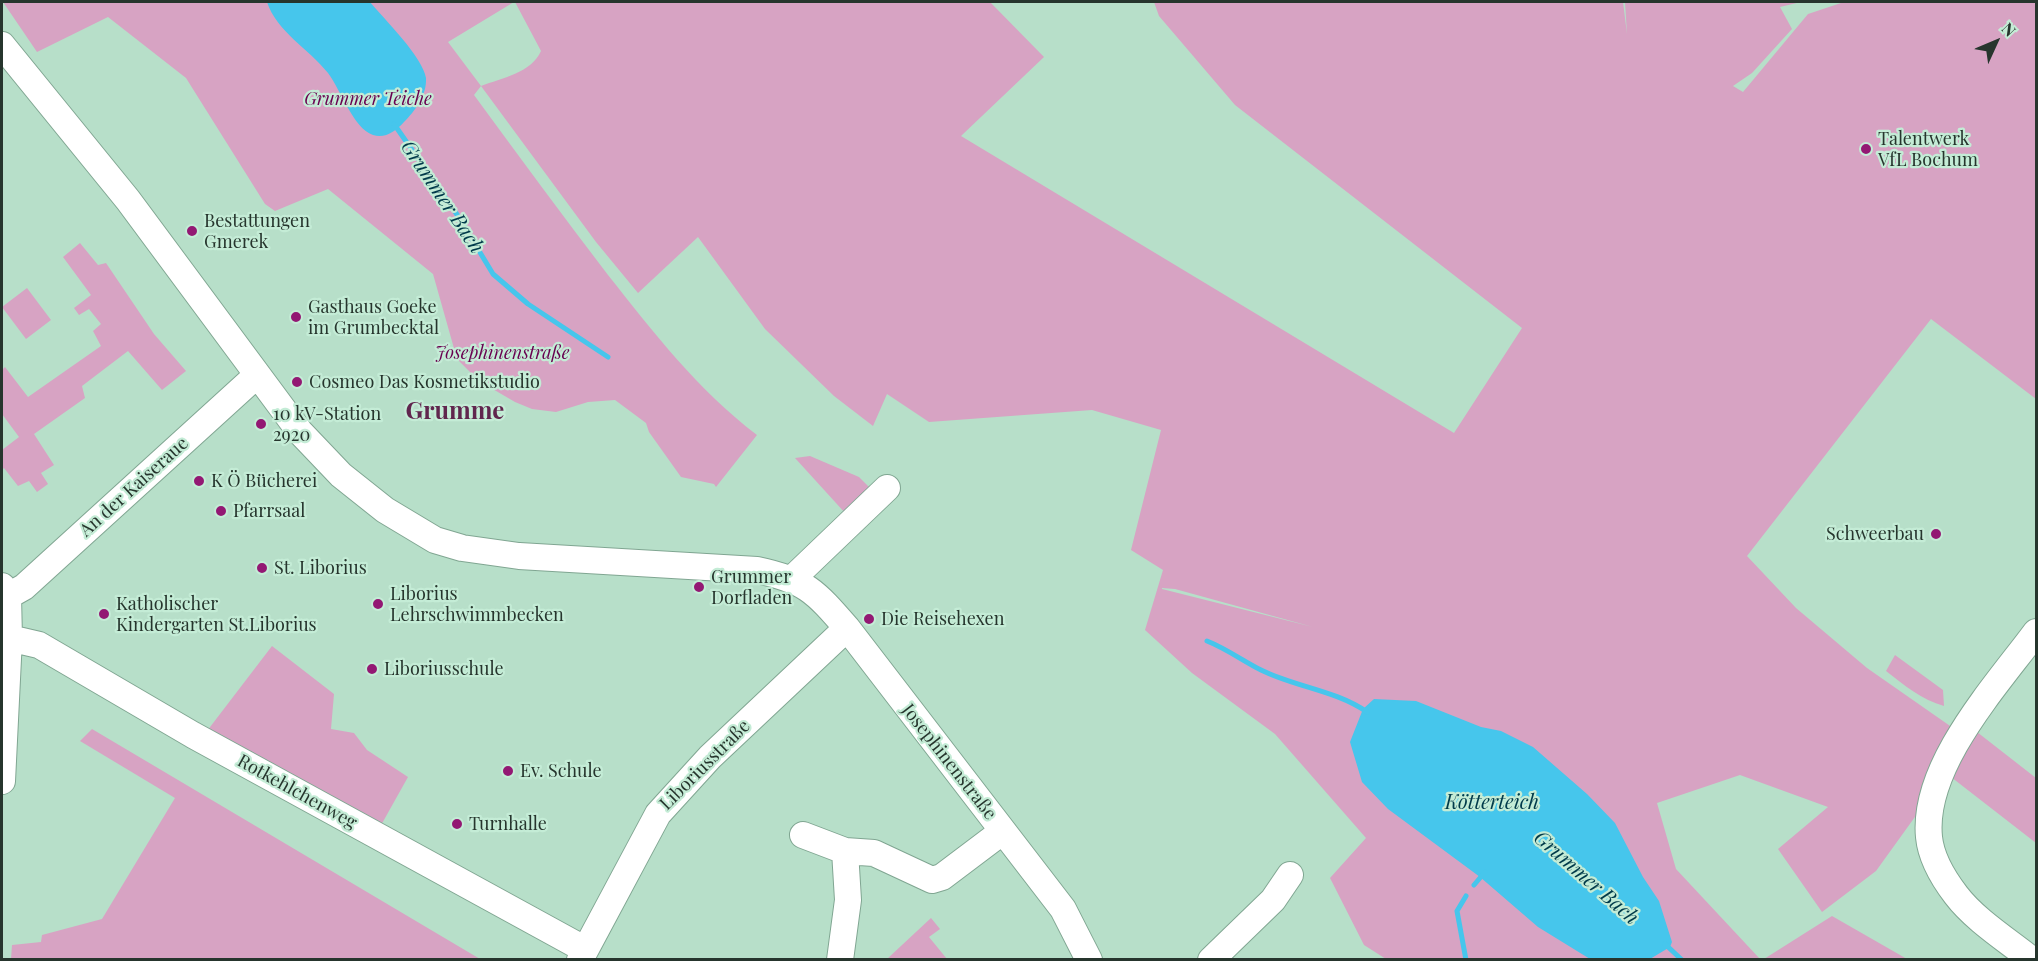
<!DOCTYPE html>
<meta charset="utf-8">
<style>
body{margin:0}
#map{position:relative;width:2038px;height:961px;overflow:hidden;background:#b7dfc9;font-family:"Playfair Display",serif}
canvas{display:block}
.frame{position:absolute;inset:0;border:3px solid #26352d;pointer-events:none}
.north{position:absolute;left:1966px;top:12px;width:60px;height:60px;-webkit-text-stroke:4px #c4ecd6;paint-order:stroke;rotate:46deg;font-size:16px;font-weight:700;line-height:24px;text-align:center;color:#26352d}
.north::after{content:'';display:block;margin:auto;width:21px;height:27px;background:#26352d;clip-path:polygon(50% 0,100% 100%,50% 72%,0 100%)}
</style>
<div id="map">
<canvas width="2038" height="961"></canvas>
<div class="frame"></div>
<div class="north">N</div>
</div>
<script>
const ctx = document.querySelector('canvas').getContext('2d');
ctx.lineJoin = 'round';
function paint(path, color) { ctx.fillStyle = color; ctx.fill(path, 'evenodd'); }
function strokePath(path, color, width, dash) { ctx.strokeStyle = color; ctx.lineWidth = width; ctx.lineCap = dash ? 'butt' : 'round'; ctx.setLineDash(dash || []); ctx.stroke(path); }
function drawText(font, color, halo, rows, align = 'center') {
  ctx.font = font + ' "Playfair Display",serif'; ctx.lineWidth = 4.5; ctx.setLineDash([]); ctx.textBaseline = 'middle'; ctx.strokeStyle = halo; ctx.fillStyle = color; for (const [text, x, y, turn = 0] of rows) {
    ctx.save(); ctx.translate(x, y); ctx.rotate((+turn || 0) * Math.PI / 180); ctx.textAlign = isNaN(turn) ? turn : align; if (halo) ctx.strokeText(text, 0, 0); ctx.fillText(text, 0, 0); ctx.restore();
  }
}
const green = new Path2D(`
 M3,2H514L448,42L481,86C502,78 531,73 541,51L515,2H990L1044,57L961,136L1454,433L1522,328L1235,105L1159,16L1154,2H1623L1627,34L1625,2H1801L1780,7L1792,29L1752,73L1733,86L1743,92L1808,14L1844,2H2036V399L1931,319L1747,556L1796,608L1867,668L1953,728L1925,803L1876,871L1822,912L1778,849L1828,807L1740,775L1657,803L1676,869L1760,959H1386L1364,945L1330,878L1366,838L1275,734L1192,673L1145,630L1163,570L1131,550L1161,430L1092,410L929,422L887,394L873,426L834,396L765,329L698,237L638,293L596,242L481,86L474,95C518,155 562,215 608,275C654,333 698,390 757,435L716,487L714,484L681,477L649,432L646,423L615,400L588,402L556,412L532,409L515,402L479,381L457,359L433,274L328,189L275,211L265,204L186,78L108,17L37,52ZM1162,588L1175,589L1313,627L1162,589Z
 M80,243L98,265L106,263L154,334L186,371L162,390L128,351L82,386L85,398L34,434L54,465L41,473L48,484L37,492L29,481L18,486L4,468L2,470V450L19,437L2,414V370L5,367L28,397L101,346L93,331L101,324L89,309L79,315L74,308L91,295L63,257Z
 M27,288L51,320L26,339L2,307Z
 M810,456L859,477L872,490L846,514L795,458Z
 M272,646L334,694L331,729L354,733L367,750L408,777L380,827L207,731Z
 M1895,655L1943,690L1944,706C1922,700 1904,685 1886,671Z
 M92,729L480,959H11L12,945L41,942L42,935L102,919L175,798L80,741Z
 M1977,732L2036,778V843L1951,777Z
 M1832,916L1907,959H1764Z
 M931,918L940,929L929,937L947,959H887Z`);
const water = new Path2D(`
 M267,2H370C384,19 423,57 426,78C427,95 415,111 404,122C396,131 385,139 373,135C353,128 341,90 328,73C308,48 277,32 267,2Z
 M1374,699L1416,701L1481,727L1501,731L1533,747L1587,794L1615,823L1643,877L1659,901L1672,942L1670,947L1650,959H1590L1538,927L1480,877L1388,809L1362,782L1350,742L1363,709Z`);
const stream = new Path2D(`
 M394,124L458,216L493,274L528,304L608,357
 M1207,641C1227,649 1243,661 1261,670C1295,687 1335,690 1367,712
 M1474,885L1485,872
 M1466,896L1457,911L1466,960
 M1665,944L1682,960`);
const minor = new Path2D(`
 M2,45L128,200L300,432L341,475L385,510L435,540L462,548L519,556L757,570C805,580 815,591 847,628L1063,909L1089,960
 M793,578L887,488
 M2,586L8,596L9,638L2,781
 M8,596L24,587L257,375
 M9,638L39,645L193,735L584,949
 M803,835L845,851
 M580,960L658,814L710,757L847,628
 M840,960L848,900L845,851L874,853L932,880L942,877L1003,831
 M1211,960L1273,900L1290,875
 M2032,960C2007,940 1975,920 1956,895C1943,878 1931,858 1929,837C1922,766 1996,686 2036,632`);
const markers = [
 [1866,149,6,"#931873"],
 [192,231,6,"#931873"],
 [296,317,6,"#931873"],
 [297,382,6,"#931873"],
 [261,424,6,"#931873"],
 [199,481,6,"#931873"],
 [221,511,6,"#931873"],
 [1936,534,6,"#931873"],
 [262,568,6,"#931873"],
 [699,587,6,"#931873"],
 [378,604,6,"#931873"],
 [104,614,6,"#931873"],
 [869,619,6,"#931873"],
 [372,669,6,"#931873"],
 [508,771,6,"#931873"],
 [457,824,6,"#931873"]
];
const parkNames = [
 ["Grummer Teiche",368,99],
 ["Josephinenstraße",502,353]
];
const poiNames = [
 ["Talentwerk",1878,139],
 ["VfL Bochum",1878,160],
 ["Bestattungen",204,221],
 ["Gmerek",204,242],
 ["Gasthaus Goeke",308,307],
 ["im Grumbecktal",308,328],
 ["Cosmeo Das Kosmetikstudio",309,382],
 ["10 kV-Station",273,414],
 ["2920",273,435],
 ["K Ö Bücherei",211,481],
 ["Pfarrsaal",233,511],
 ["Schweerbau",1924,534,"right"],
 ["St. Liborius",274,568],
 ["Grummer",711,577],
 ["Dorfladen",711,598],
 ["Liborius",390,594],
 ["Lehrschwimmbecken",390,615],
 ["Katholischer",116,604],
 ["Kindergarten St.Liborius",116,625],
 ["Die Reisehexen",881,619],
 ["Liboriusschule",384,669],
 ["Ev. Schule",520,771],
 ["Turnhalle",469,824]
];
const streetNames = [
 ["An der Kaiseraue",134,487,-42],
 ["Josephinenstraße",949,762,52],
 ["Liboriusstraße",705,765,-45],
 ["Rotkehlchenweg",297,792,29]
];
const waterNames = [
 ["Grummer Bach",442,197,56],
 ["Kötterteich",1492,803],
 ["Grummer Bach",1586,878,41]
];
const districtNames = [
 ["Grumme",455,412]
];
paint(green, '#d7a3c3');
paint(water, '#46c6ec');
strokePath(stream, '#46c6ec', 5);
strokePath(minor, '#80a692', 28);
strokePath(minor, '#fff', 26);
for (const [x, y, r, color] of markers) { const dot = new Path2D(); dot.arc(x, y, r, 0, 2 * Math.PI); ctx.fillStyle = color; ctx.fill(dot); strokePath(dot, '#c4ecd6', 2); }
drawText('italic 18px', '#690050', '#c4ecd6', parkNames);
drawText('18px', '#26352d', '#c4ecd6', poiNames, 'left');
drawText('18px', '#26352d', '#c4ecd6', streetNames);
drawText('italic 20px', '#003a4a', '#c4ecd6', waterNames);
drawText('bold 24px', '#60264e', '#c4ecd6', districtNames);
</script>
